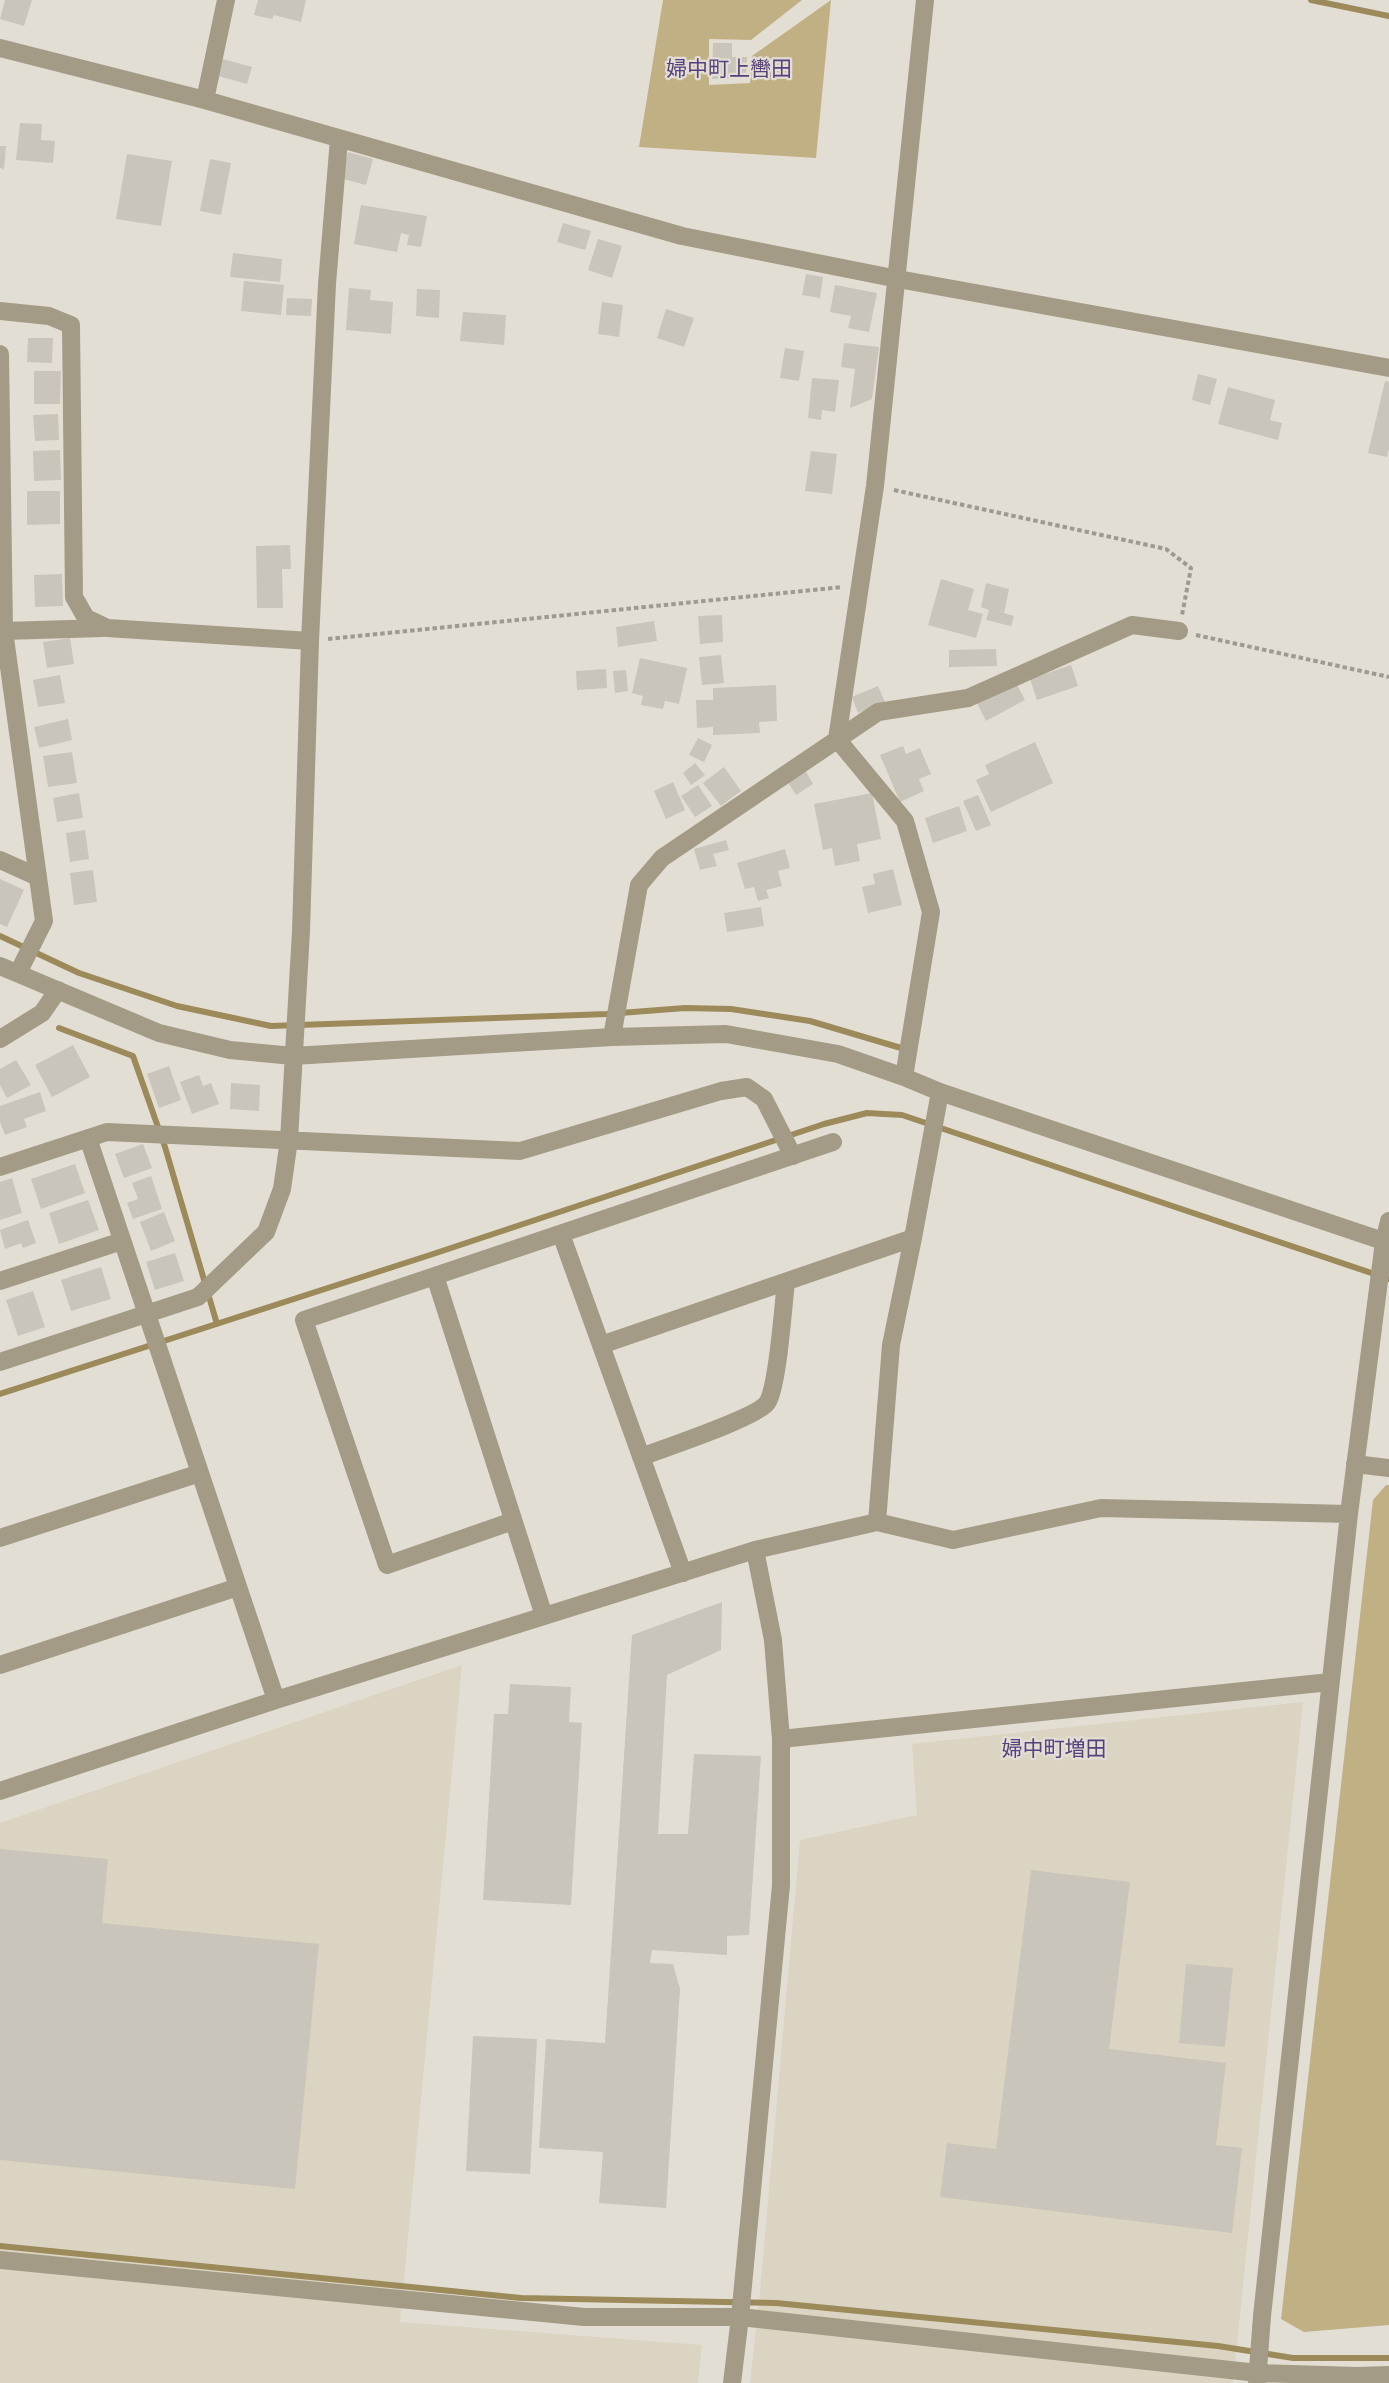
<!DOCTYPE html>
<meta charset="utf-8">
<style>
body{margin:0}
canvas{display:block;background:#e3ded3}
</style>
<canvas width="1389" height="2383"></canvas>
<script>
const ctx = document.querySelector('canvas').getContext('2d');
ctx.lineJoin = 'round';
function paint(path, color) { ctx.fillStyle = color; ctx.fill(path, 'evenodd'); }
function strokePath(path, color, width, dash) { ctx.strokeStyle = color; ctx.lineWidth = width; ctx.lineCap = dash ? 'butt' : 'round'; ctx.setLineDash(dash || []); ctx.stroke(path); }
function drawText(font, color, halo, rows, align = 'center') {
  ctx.font = font + ' "Sofia Sans Condensed","Noto Sans JP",sans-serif'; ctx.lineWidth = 4.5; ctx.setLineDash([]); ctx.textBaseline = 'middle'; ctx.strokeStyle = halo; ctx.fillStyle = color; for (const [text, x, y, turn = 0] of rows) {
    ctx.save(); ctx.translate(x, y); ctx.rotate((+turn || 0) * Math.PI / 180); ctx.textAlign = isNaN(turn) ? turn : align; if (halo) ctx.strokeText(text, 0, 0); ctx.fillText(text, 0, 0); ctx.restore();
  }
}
const built = new Path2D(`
 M462,1665L400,2322L702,2345L698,2383H0V1823Z
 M1303,1702L1233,2383H750L760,2291L800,1840L917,1815L912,1744Z`);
const green = new Path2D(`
 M663,0H802L751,40L709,39V85L750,83L752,56L831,0L816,158L639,147Z
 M1386,1485H1389V2325L1304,2332L1281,2319L1373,1500Z`);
const stream = new Path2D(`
 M1311,0L1389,16
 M0,936L79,973L177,1006L271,1026L607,1014L685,1008L731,1009L810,1021L901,1048
 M59,1028L133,1056L165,1147L217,1324
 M0,1394L430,1255L824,1124L867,1113L902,1115L1389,1279
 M0,2246L521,2298L776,2303L1218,2346L1293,2358H1389`);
const building = new Path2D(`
 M5,0H32L24,26L0,19Z
 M258,0H306L301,22L274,15L272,19L254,15Z
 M713,43H732V57H747L746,79H712Z
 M223,59L252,67L247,84L218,76Z
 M20,123L42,124L41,140L55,141L53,163L16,160Z
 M0,146H6L4,169L0,168Z
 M348,152L373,159L366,185L340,178Z
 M127,154L172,161L161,226L116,219Z
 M210,159L231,163L221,215L200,211Z
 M361,205L427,216L421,247L407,245L409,235L401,233L397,252L354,244Z
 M563,223L591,231L585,250L557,242Z
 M598,239L622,246L612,278L588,270Z
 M233,253L282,259L280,282L230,277Z
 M806,274L823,277L820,298L802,295Z
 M244,281L284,285L281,315L241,311Z
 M835,285L877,293L869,332L848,328L851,316L830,312Z
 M349,288L371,290L370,300L393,302L391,334L346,330Z
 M417,289L440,290L439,318L416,316Z
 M287,298L312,299L311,316L286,315Z
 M602,302L623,305L619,337L598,334Z
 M666,309L694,318L684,347L657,338Z
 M463,312L506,315L504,345L460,341Z
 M28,338H53L52,363L27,362Z
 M844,343L879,347L872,399L850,408L855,369L841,367Z
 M785,348L804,351L799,381L780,378Z
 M34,371H61L60,404H34Z
 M1198,374L1217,379L1210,405L1192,400Z
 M812,378L839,380L835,412L822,410L821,420L808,418Z
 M1385,381L1389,382V449L1387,457L1368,453Z
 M1228,387L1275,400L1270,420L1282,423L1278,440L1218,424Z
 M58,414L59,440L35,441L33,415Z
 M60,450L61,480L34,481L33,451Z
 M811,451L837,454L832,494L805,491Z
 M27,491H60V524L27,525Z
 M290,545L291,569H282L283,608H257L256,546Z
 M62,574L63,606L35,607L34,575Z
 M941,579L974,589L968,610L983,614L976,638L928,625Z
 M986,583L1009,589L1004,613L1014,616L1011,626L986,620L989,610L981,607Z
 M722,615L723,642L700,644L698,616Z
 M654,621L657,641L618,647L616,627Z
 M70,638L74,664L47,668L43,642Z
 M996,649L997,666L949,667V650Z
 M721,655L724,683L702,685L699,657Z
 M640,658L687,668L679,704L665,701L663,709L641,705L643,696L632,693Z
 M1071,665L1078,686L1037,700L1030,679Z
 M606,669L607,688L577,690L576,671Z
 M626,670L628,691L615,693L613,671Z
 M60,675L65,703L38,707L33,680Z
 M1016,683L1025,700L986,721L977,703Z
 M776,685L777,721L759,722L760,733L713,735V727L697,728L696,700H713V688Z
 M878,686L885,702L858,713L852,697Z
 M68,719L72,740L39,748L34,727Z
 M698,738L712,745L704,762L689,755Z
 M1035,742L1053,783L991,812L976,780L989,774L985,765Z
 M903,746L906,754L920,748L931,774L919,779L924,791L900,802L880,755Z
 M72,752L77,783L48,787L43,756Z
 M695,763L705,775L691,785L683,773Z
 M724,767L741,791L721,806L703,783Z
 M805,770L813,784L796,795L787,781Z
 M673,782L685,810L666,819L654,791Z
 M698,785L712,806L695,817L681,796Z
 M79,793L83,818L57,822L53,798Z
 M872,793L881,839L857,844L860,861L835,866L832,848L823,850L814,804Z
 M978,795L991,825L976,831L963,801Z
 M959,806L967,831L933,843L925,818Z
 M85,830L89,859L70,862L66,833Z
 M726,840L729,850L713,854L717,866L700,870L694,849Z
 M785,849L790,868L778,871L782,886L766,890L769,898L758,901L754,887L745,889L737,863Z
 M893,869L902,905L868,913L862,887L875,884L873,874Z
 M93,870L97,902L74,905L70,873Z
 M0,879L24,890L7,927L0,924Z
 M761,907L764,926L727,932L724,913Z
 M73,1045L90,1077L52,1097L35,1065Z
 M16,1060L31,1085L7,1098L0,1085V1069Z
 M169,1066L181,1100L159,1108L147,1074Z
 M199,1075L203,1086L211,1083L219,1104L192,1114L180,1082Z
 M231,1083L260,1085L259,1111L230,1109Z
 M40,1092L46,1111L24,1119L27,1127L5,1135L0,1122V1106Z
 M143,1144L152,1168L124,1178L115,1154Z
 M75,1164L85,1193L41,1209L31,1179Z
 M151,1176L162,1209L133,1219L127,1203L138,1199L132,1183Z
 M12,1178L22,1213L0,1220V1182Z
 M88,1200L99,1230L59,1244L49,1213Z
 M164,1212L175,1241L151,1251L140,1222Z
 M28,1220L36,1243L23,1248L21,1243L5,1249L0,1230Z
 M175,1253L184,1281L155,1290L146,1262Z
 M101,1267L111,1299L71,1311L61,1280Z
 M33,1291L45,1327L18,1336L6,1300Z
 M722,1602L721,1650L667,1675L658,1834H688L694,1754L761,1756L749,1935L727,1936V1955L652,1950L650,1963L673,1964L680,1989L666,2208L599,2203L603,2152L539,2148L546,2039L605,2043L632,1635Z
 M510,1684L571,1687L569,1722L582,1723L571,1905L483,1900L494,1714H508Z
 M0,1849L108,1859L102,1923L319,1944L295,2189L0,2160Z
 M1031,1870L1130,1882L1109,2049L1226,2063L1216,2145L1242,2148L1232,2233L940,2197L947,2143L996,2149Z
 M1186,1964L1233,1968L1225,2047L1179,2043Z
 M473,2036L537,2039L530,2174L466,2171Z`);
const path = new Path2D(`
 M894,490L1166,549L1191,568L1182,615
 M1196,635L1389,677
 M328,639L843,587`);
const minor = new Path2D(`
 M0,48L205,100L682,236L898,279L1389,368
 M205,100L226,0
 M0,311L49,316L71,325L74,597L86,618L107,628L310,641
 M0,354L4,631L44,921L18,973
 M4,631L103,628
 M0,860L38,877
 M0,966L159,1033L230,1050L293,1056L612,1037L726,1034L838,1054L904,1077L940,1092L1389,1243
 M612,1037L639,885L662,858L878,712L968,698L1132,625L1179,631
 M0,1039L42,1013L58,990
 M904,1077L931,912L905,821L837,739L875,486L925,0
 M88,1138L276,1700
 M0,1167L107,1132L520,1151L721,1091L747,1087L764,1099L793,1156
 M561,1234L683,1573
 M435,1276L544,1616
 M0,1281L122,1241
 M601,1345L913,1238
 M0,1362L198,1297L266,1232L282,1189L289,1140L301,931L310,641L327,284L339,139
 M641,1457C664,1448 756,1418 767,1403C778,1387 783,1306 786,1282
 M1355,1464L1389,1468
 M513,1521L387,1565L304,1320L833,1142
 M877,1522L891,1345L913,1238L940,1092
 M0,1538L200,1473
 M0,1665L238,1587
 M781,1739L1330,1682
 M0,1791L276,1700L755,1550L877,1522L953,1540L1101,1508L1349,1514
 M0,2260L584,2317H740L1258,2373L1357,2376L1389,2375
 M732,2383L740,2317L781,1885V1739L773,1640L755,1550
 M1257,2383L1262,2316L1349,1514L1384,1242L1389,1221`);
const neighbourhoodNames = [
 ["婦中町上轡田",729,71],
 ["婦中町増田",1054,1751]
];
paint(built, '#dbd4c2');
paint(green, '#c2b085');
strokePath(stream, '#9d8a5b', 6);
paint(building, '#c9c5ba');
strokePath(path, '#9e9a92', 4, [4.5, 3]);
strokePath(minor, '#a39b86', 18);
drawText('21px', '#56407d', '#e3ded3', neighbourhoodNames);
</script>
